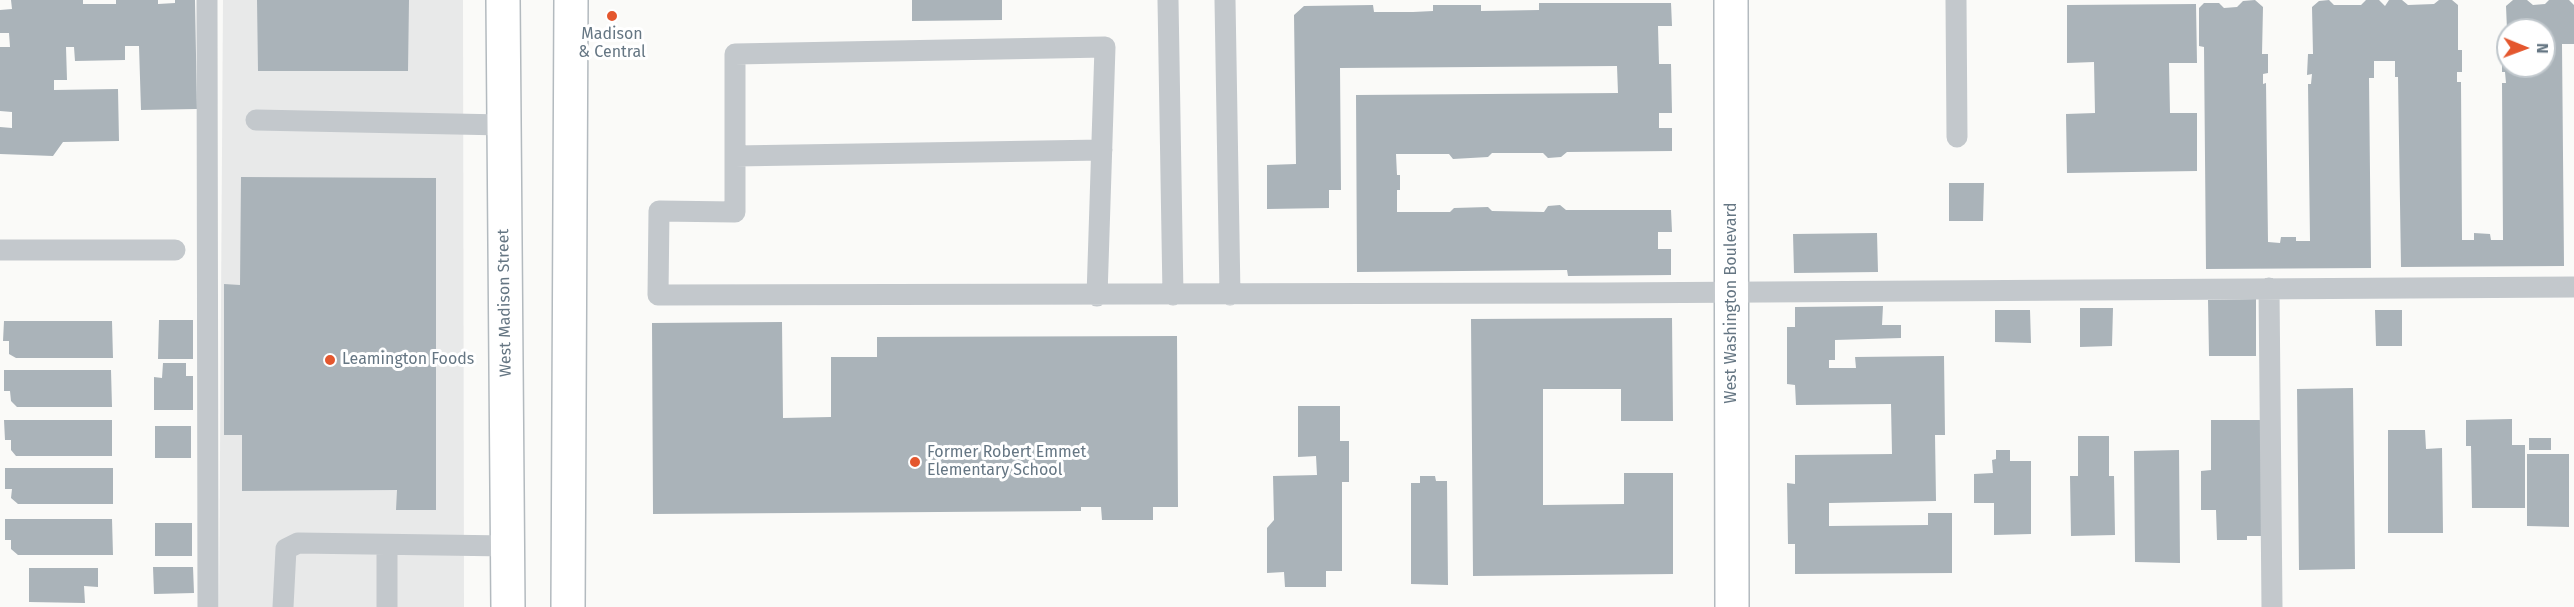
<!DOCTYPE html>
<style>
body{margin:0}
#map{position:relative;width:2574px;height:607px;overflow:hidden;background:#fafaf8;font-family:"Fira Sans",sans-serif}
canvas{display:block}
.north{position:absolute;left:2496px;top:18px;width:60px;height:60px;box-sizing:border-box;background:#fff;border:2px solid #c1c8cd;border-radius:50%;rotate:91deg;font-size:16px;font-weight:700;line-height:24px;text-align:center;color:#657683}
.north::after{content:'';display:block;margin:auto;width:21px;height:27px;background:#e4572e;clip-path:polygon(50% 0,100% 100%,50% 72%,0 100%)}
</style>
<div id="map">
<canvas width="2574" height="607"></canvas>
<div class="north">N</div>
</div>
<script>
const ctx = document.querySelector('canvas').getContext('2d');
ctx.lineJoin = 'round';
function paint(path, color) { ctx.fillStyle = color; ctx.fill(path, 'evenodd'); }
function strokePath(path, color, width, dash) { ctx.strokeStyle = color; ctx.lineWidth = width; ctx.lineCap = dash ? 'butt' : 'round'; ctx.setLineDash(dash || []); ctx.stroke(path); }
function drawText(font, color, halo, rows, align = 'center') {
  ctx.font = font + ' "Fira Sans",sans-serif'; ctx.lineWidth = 6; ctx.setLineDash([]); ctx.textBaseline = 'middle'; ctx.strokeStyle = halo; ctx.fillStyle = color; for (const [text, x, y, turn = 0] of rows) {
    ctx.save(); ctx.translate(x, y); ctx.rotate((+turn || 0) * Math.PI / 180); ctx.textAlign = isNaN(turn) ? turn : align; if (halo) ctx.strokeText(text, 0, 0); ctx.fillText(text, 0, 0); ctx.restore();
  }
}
const built = new Path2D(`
 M223,0H463L464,607H219Z`);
const building = new Path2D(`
 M11,0H83V4H116V0H158V4L175,3V0H195L197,109L141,110L139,46H125V60L75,61L74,47H66L67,80H54V90L118,89L119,141L63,142L53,156L0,154V127L12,128V112L0,111V47H10L9,33H0V10L12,9Z
 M257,0H409L408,71H258Z
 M912,0H1002V20L912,21Z
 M2255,0L2263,7L2262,54H2268V73L2263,74V84L2266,83L2268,242L2280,243L2281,237H2296V241H2310L2308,84H2311L2312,74L2307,75L2308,54H2313L2312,7L2319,1L2329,0L2334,5H2361L2366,0H2379L2385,6L2389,0H2402L2408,5L2434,4L2439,0H2452L2458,5V50H2462V72H2457V82H2461L2462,240H2474V233L2490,234L2491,240H2503L2502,83H2506L2505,72H2502V52H2508V66H2544V30H2507L2506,6L2513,0H2527L2533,5L2545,4L2549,0H2569L2574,5V44H2562L2564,266L2401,267L2398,77H2395V61H2374V78H2369L2371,268L2206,269L2204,47L2199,46V8L2204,3H2219L2224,8L2237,7L2243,1Z
 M1539,3H1671L1672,26H1658L1659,64H1671L1672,113H1659V128H1672V151L1567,152L1561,157L1548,158L1543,153H1492L1488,157L1453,159L1449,154H1396L1397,175H1400V190H1397V212H1450L1454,208L1488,207L1492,211L1544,212L1548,206L1560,205L1566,210H1671L1672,232H1658V249H1671V275L1568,276L1567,270L1357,272L1356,95L1618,93L1617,66L1340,68L1341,190H1329V208L1267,209V165L1296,164L1294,15L1304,6L1373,5L1374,12H1413L1433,11V5H1481V11L1539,10Z
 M2196,4L2197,63H2169L2170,113H2197V171L2067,173L2066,114L2095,113L2094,62L2067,63V5Z
 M241,177L436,178V510H396L397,490L242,491V435H224V284L240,285Z
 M1949,183H1984L1983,221H1949Z
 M1877,233L1878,272L1794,273L1793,234Z
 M2256,299V356H2209L2208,300Z
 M1883,306L1882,325H1901V338L1835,340V360H1829V368H1856L1855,357L1944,356L1945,435H1935L1936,501L1829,503V526L1928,525V513H1952V573L1795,574V544H1788L1787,483L1795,484V455L1892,454L1891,404L1796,405L1795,385L1787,384V327H1795V307Z
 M2080,308H2113L2112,346L2080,347Z
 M1995,310H2030L2031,343L1995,342Z
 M2375,310H2402V346H2376Z
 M1672,318L1673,421H1621V389H1543V505L1624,504V473H1673V574L1473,576L1471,319Z
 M159,320H193V359H158Z
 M4,321H112L113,358H16L9,354V341H3Z
 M782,322L783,418L831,417V357H877V337L1177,336L1178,507H1153V520H1102L1101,507H1081V511L653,514L652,323Z
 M163,363H186V376H193V410H154V377L162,378Z
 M4,370H111L112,407H17L11,401L10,391H4Z
 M2353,388L2355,569L2299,570L2297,389Z
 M1298,406H1340V441H1349V482H1342V571H1326V587H1285L1284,572L1267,573V528L1274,520L1273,476L1317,475L1316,456L1298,457Z
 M2512,419V445H2525V508H2472L2471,446H2466V420Z
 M4,420H112V456H16L11,450V440H5Z
 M2211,420H2261L2269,536H2247V540H2217L2216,510H2201V471L2211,470Z
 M155,426H191V458H155Z
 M2388,430H2425L2426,449L2442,448L2443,533H2388Z
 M2078,436H2109V476H2114L2115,535L2071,536L2070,476H2078Z
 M2529,438H2551V450H2529Z
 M1996,450H2010V461H2031V534L1994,535V503H1974V474L1993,473L1992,460L1996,459Z
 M2179,450L2180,563L2135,562L2134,451Z
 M2527,454H2569V527L2527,526Z
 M5,468H113V504H18L11,498L12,489H5Z
 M1420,476H1435L1436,481H1447L1448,585L1411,584V483H1420Z
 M5,519H112L113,555H18L11,549V540H5Z
 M155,523H192V556H155Z
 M153,567H193L194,593L154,594Z
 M29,568H98V587L84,586L85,603L29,602Z`);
const lane = new Path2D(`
 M207,0L208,607
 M1168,0L1173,295
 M1225,0L1230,295
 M1956,0L1957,137
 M256,120L504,125
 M735,156L1102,150
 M0,250H175
 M2269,288L2272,607
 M1097,296L1105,47L735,54V212L659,211L658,295C1297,297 1935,290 2574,287
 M387,546V607
 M283,607L286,549L298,543L508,546`);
const secondary = new Path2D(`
 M503,0L508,607
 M1731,0L1732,607
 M568,607L571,0`);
const markers = [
 [612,16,6,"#e4572e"],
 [330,360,6,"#e4572e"],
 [915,462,6,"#e4572e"]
];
const poiNames = [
 ["Madison",612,35,"center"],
 ["& Central",612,53,"center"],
 ["Leamington Foods",342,360],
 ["Former Robert Emmet",927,453],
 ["Elementary School",927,471]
];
const streetNames = [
 ["West Madison Street",505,303,-91],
 ["West Washington Boulevard",1732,303,-90]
];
paint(built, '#e8e9e9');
paint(building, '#aab3b9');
strokePath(secondary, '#b3babf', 36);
strokePath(lane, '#c3c8cc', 21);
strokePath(secondary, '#fff', 33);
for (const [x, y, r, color] of markers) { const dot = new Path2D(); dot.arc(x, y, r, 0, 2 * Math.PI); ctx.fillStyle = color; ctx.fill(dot); strokePath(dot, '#fff', 2); }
drawText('16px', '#657683', '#fff', poiNames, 'left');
drawText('16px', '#657683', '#fff', streetNames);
</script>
